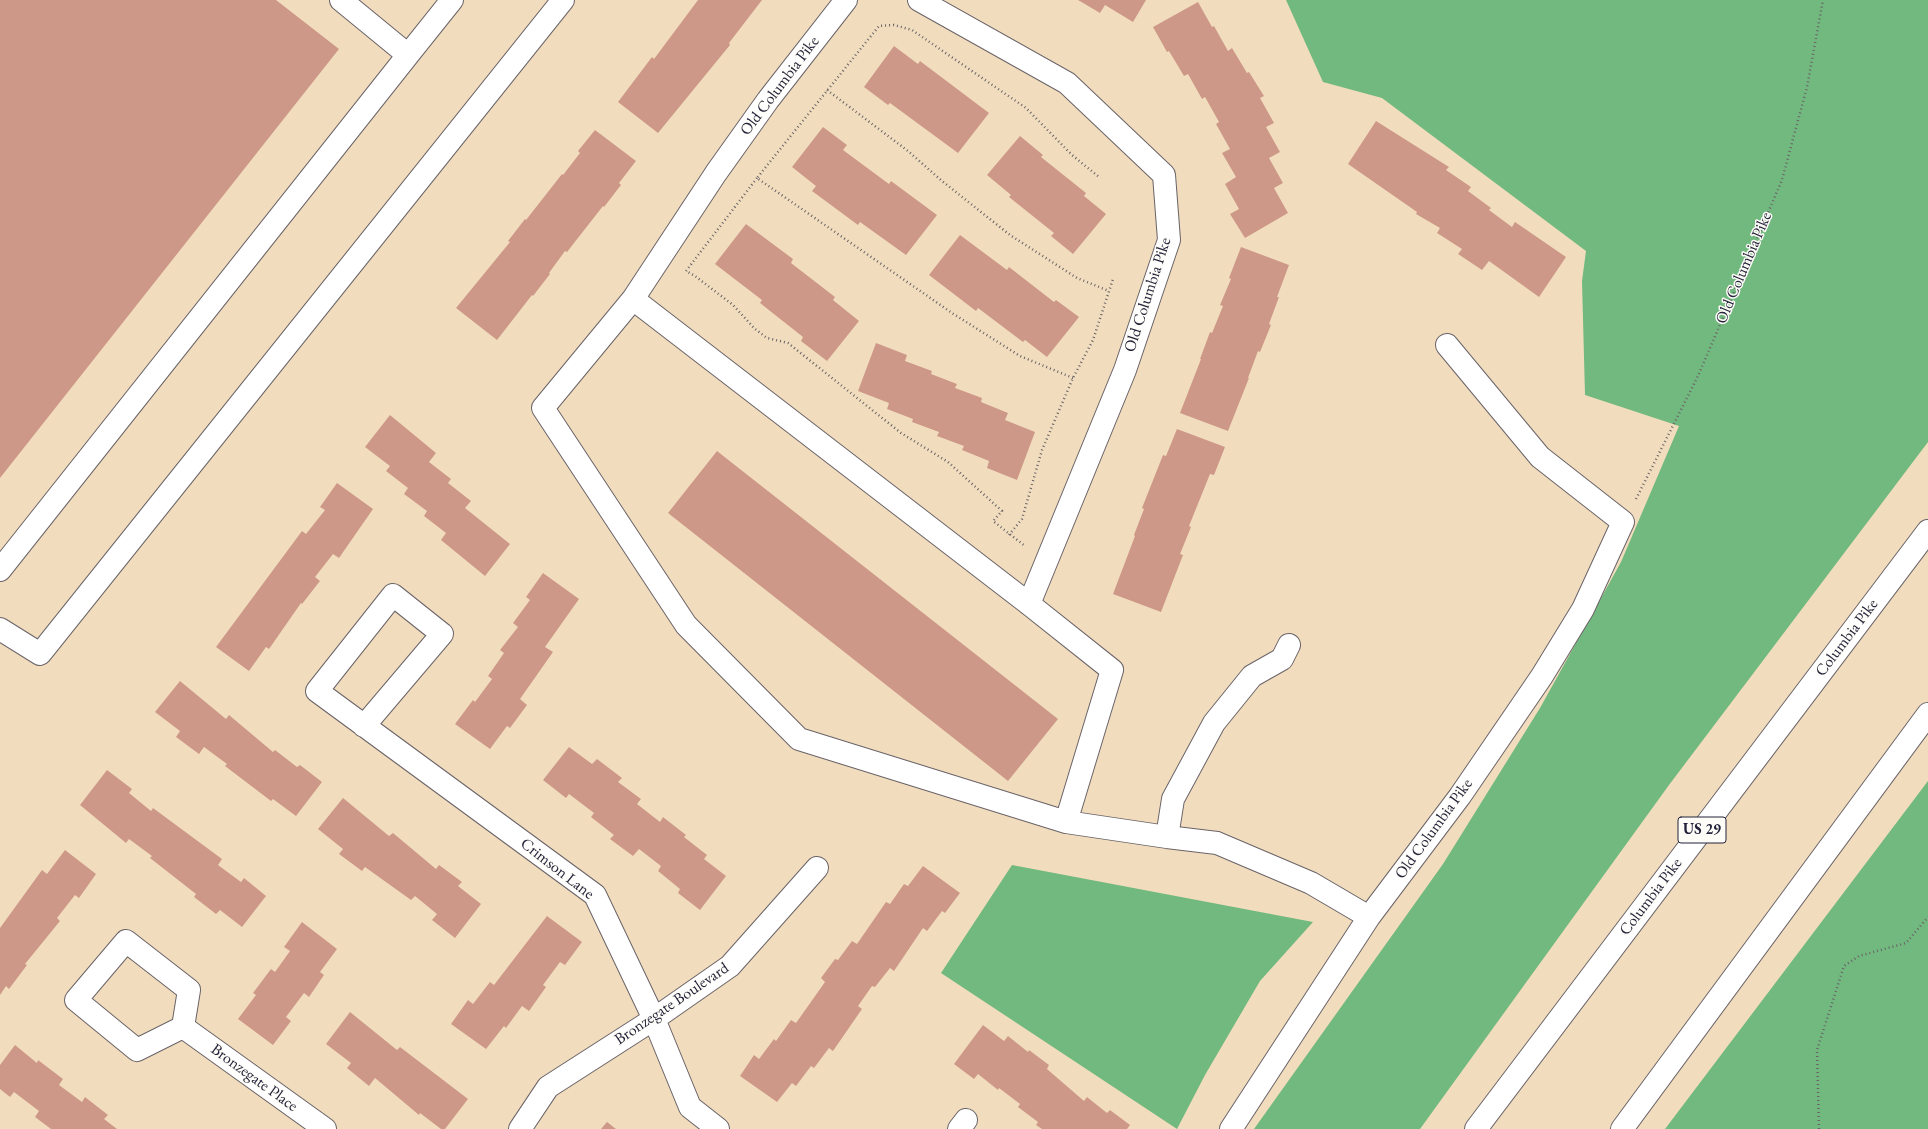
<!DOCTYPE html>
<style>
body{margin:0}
canvas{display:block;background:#f1ddbd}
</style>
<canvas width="1928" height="1129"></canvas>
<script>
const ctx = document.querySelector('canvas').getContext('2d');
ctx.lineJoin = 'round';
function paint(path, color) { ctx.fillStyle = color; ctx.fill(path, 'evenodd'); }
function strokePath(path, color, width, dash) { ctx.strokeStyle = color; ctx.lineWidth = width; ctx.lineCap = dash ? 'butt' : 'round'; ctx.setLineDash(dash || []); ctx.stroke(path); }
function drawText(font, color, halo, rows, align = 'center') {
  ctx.font = font + ' "EB Garamond",serif'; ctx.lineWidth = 3; ctx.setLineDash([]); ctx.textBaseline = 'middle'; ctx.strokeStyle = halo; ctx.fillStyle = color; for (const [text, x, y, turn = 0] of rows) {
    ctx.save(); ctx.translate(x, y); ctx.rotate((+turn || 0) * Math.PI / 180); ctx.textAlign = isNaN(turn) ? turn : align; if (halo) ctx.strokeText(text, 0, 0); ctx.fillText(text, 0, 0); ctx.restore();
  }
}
const forest = new Path2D(`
 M1286,0H1928V442L1669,785L1420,1129H1254L1443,864L1540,708L1621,562L1679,426L1585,395L1582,281L1586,251L1382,98L1323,82Z
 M1928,781V1129H1665Z
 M1012,865L1313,922L1260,981L1205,1075L1177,1129L941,973Z`);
const building = new Path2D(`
 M0,0H276L339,49L0,478Z
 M698,0H762L729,43L730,45L658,133L618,102L652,57L654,59Z
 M1078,0H1146L1133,22L1105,5L1100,13Z
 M1198,2L1212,27L1214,26L1228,51L1232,48L1247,73L1249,72L1264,96L1260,98L1274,123L1266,127L1280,152L1269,158L1283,183L1274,188L1288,213L1245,238L1230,214L1239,209L1225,184L1236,177L1222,153L1230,149L1216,124L1219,122L1205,97L1202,99L1188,74L1184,76L1169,51L1167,52L1153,27Z
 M894,46L918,64L920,61L989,113L958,153L890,103L888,105L864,87Z
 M1376,121L1449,167L1446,170L1471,187L1468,191L1491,208L1489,210L1512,227L1515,222L1566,257L1539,297L1489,261L1482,270L1458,254L1462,249L1437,233L1440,228L1416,214L1417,212L1348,164Z
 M823,127L847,145L843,150L889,184L891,181L937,215L906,255L860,222L858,225L812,191L816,186L792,167Z
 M595,130L636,161L619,183L621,185L604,207L603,206L567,252L565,251L549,273L550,274L533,296L532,295L497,340L456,308L510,242L508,241L525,219L526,220L562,174L563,175L580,153L578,151Z
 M1020,136L1043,155L1041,157L1086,193L1084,196L1106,214L1073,254L1051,236L1054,233L1009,197L1011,195L987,175Z
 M746,224L793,259L791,263L835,297L833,300L859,321L827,361L801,341L803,337L760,303L762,300L715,264Z
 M960,235L1007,270L1009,267L1054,302L1056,300L1079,317L1047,357L1025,340L1023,342L978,308L976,311L929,275Z
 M1241,247L1289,265L1277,297H1279L1269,324L1271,325L1260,352L1258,351L1248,378H1249L1228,431L1180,413L1201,359H1200L1210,332L1212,333L1223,306L1220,305L1231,279L1229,278Z
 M876,343L907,355L905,361L932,371L931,374L957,384L955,388L982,398L981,402L1008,413L1005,420L1035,432L1017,480L987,468L989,461L962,450L964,446L937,436L939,432L912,422L913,419L887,409L889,403L858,391Z
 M390,415L436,453L429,462L451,479L448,483L471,501L465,508L510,544L485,576L441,540L446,533L424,516L427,511L404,494L408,488L386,471L390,466L365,447Z
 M1177,429L1225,447L1214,475L1210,474L1189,526L1191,527L1180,554L1183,555L1161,612L1113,594L1135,536L1134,535L1144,509L1142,508L1163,455L1166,456Z
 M717,451L1058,719L1008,781L668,513Z
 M337,483L373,509L339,558L333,554L315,577L320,581L302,604L301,603L269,649L266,647L249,671L216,647L302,531L306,534L325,510L320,507Z
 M543,573L579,599L545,647L553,652L520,699L527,705L510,728L507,726L490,749L455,724L473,700L475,702L492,679L488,676L504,653L500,650L518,627L513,623L530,600L526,597Z
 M180,681L226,719L229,715L273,752L275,750L297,767L300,765L322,782L296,816L273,799L271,801L225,766L227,764L204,747L199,754L176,737L180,731L155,712Z
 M569,747L592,764L597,759L622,778L618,782L641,799L637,804L660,822L663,817L686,835L684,837L707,855L704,859L726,876L700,910L678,893L680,889L658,871L661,866L639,849L633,856L610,839L614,835L591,817L594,813L569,794L566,798L543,780Z
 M107,770L132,789L129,793L151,811L153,808L222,859L218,865L241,882L244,878L266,896L242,927L220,910L216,914L194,897L196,894L150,858L152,856L129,839L126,843L80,805Z
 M343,798L389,836L393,833L436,869L439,865L462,882L458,886L481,904L455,938L432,920L437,914L415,896L411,900L365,867L362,871L339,854L343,849L318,829Z
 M65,850L96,874L79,898L75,895L57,918L60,921L25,964L27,965L9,989L6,986L0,995V928L42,870L47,874Z
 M923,866L960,893L945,913L942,911L927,931L923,928L894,971L890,968L875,987L872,986L858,1006L862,1009L833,1051L829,1048L814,1068L811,1066L796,1086L792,1083L777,1102L740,1076L754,1055L759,1059L774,1039L776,1041L791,1020L796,1023L825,982L821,978L835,959L838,960L852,941L857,944L886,902L890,904L904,884L908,886Z
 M547,916L582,942L565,965L560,962L543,985L546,987L529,1011L522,1006L506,1028L504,1026L486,1049L451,1024L468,1000L473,1004L490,982L494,985Z
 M302,922L337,949L320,972L324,975L309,997L304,993L286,1017L291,1021L273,1045L238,1019L256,995L253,993L271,969L275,972L290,951L284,947Z
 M350,1012L397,1050L400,1047L468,1099L445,1129H441L420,1113L419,1115L375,1078L369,1086L347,1068L351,1063L326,1044Z
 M983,1025L1004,1041L1008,1036L1028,1052L1029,1050L1049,1065L1047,1069L1084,1101L1087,1097L1107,1113L1110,1110L1130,1125L1127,1129H1042L1036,1125L1038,1122L1018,1107L1020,1104L999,1088L998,1090L978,1074L974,1079L954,1064Z
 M15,1045L37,1063L38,1060L63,1079L59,1085L82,1102L85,1097L108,1115L104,1119L117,1129H51L35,1117L39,1111L14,1092L10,1097L0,1089V1065Z
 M607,1122L616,1129H601Z`);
const path = new Path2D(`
 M827,90L908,151L942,181L1010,235L1077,278L1109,291
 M757,178L686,271L695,276L733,305L755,329L767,338L788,343L901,433L948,462L1002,511L993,521L1025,546
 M1073,378L1020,356L952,313L757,178L879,26L894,25L912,30L1026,108L1072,155L1099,177
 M1636,499L1698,376L1782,180L1807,87L1823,0
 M1009,535L1022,519L1042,450L1073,378L1093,340L1113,279
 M1819,1129L1817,1050L1844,966L1859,956L1906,943L1928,917`);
const minor = new Path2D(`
 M341,0L408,55L452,0
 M846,0L768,100L716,173L633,299L543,408L686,625L799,739L1066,822L1167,837L1217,843L1311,883L1369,917
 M919,0L1067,83L1164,175L1169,240L1125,370L1029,604
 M633,299L1029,604L1112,670L1066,822
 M0,570L408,55
 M0,629L40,654L563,0
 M364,726L442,634L393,595L317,691L595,895L654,1019L690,1107L718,1129
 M1167,837L1173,799L1214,723L1252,676L1282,659L1289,645
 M126,941L189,990L183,1027L137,1050L76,1000Z
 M183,1027L325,1129
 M520,1129L548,1087L654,1019L730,966L817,868
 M959,1129L966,1120
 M1231,1129L1369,917L1460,796L1542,676L1583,609L1623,522L1540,457L1447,345`);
const highway = new Path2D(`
 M1476,1129L1928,531
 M1622,1129L1928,714`);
const shields = [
 [1702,830,48]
];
const shieldNames = [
 ["US 29",1702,830]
];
const streetNames = [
 ["Old Columbia Pike",780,86,-53],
 ["Old Columbia Pike",1744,268,-67],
 ["Old Columbia Pike",1148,295,-72],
 ["Columbia Pike",1847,638,-53],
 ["Old Columbia Pike",1434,829,-54],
 ["Crimson Lane",557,869,38],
 ["Columbia Pike",1651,897,-53],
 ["Bronzegate Boulevard",672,1004,-34],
 ["Bronzegate Place",254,1078,36]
];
paint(forest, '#72b97f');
paint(building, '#ce9889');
strokePath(minor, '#6a6368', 24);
strokePath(highway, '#6a6368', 24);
strokePath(path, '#6a6368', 2.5, [1, 3]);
strokePath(minor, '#fff', 22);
strokePath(highway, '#fff', 22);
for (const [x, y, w] of shields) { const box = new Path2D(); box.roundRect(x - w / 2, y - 13, w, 26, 3); ctx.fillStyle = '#fdfcf7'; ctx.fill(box); strokePath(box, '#22223b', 1); }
drawText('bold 15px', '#22223b', null, shieldNames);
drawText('16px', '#22223b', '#fdfcf7', streetNames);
</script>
